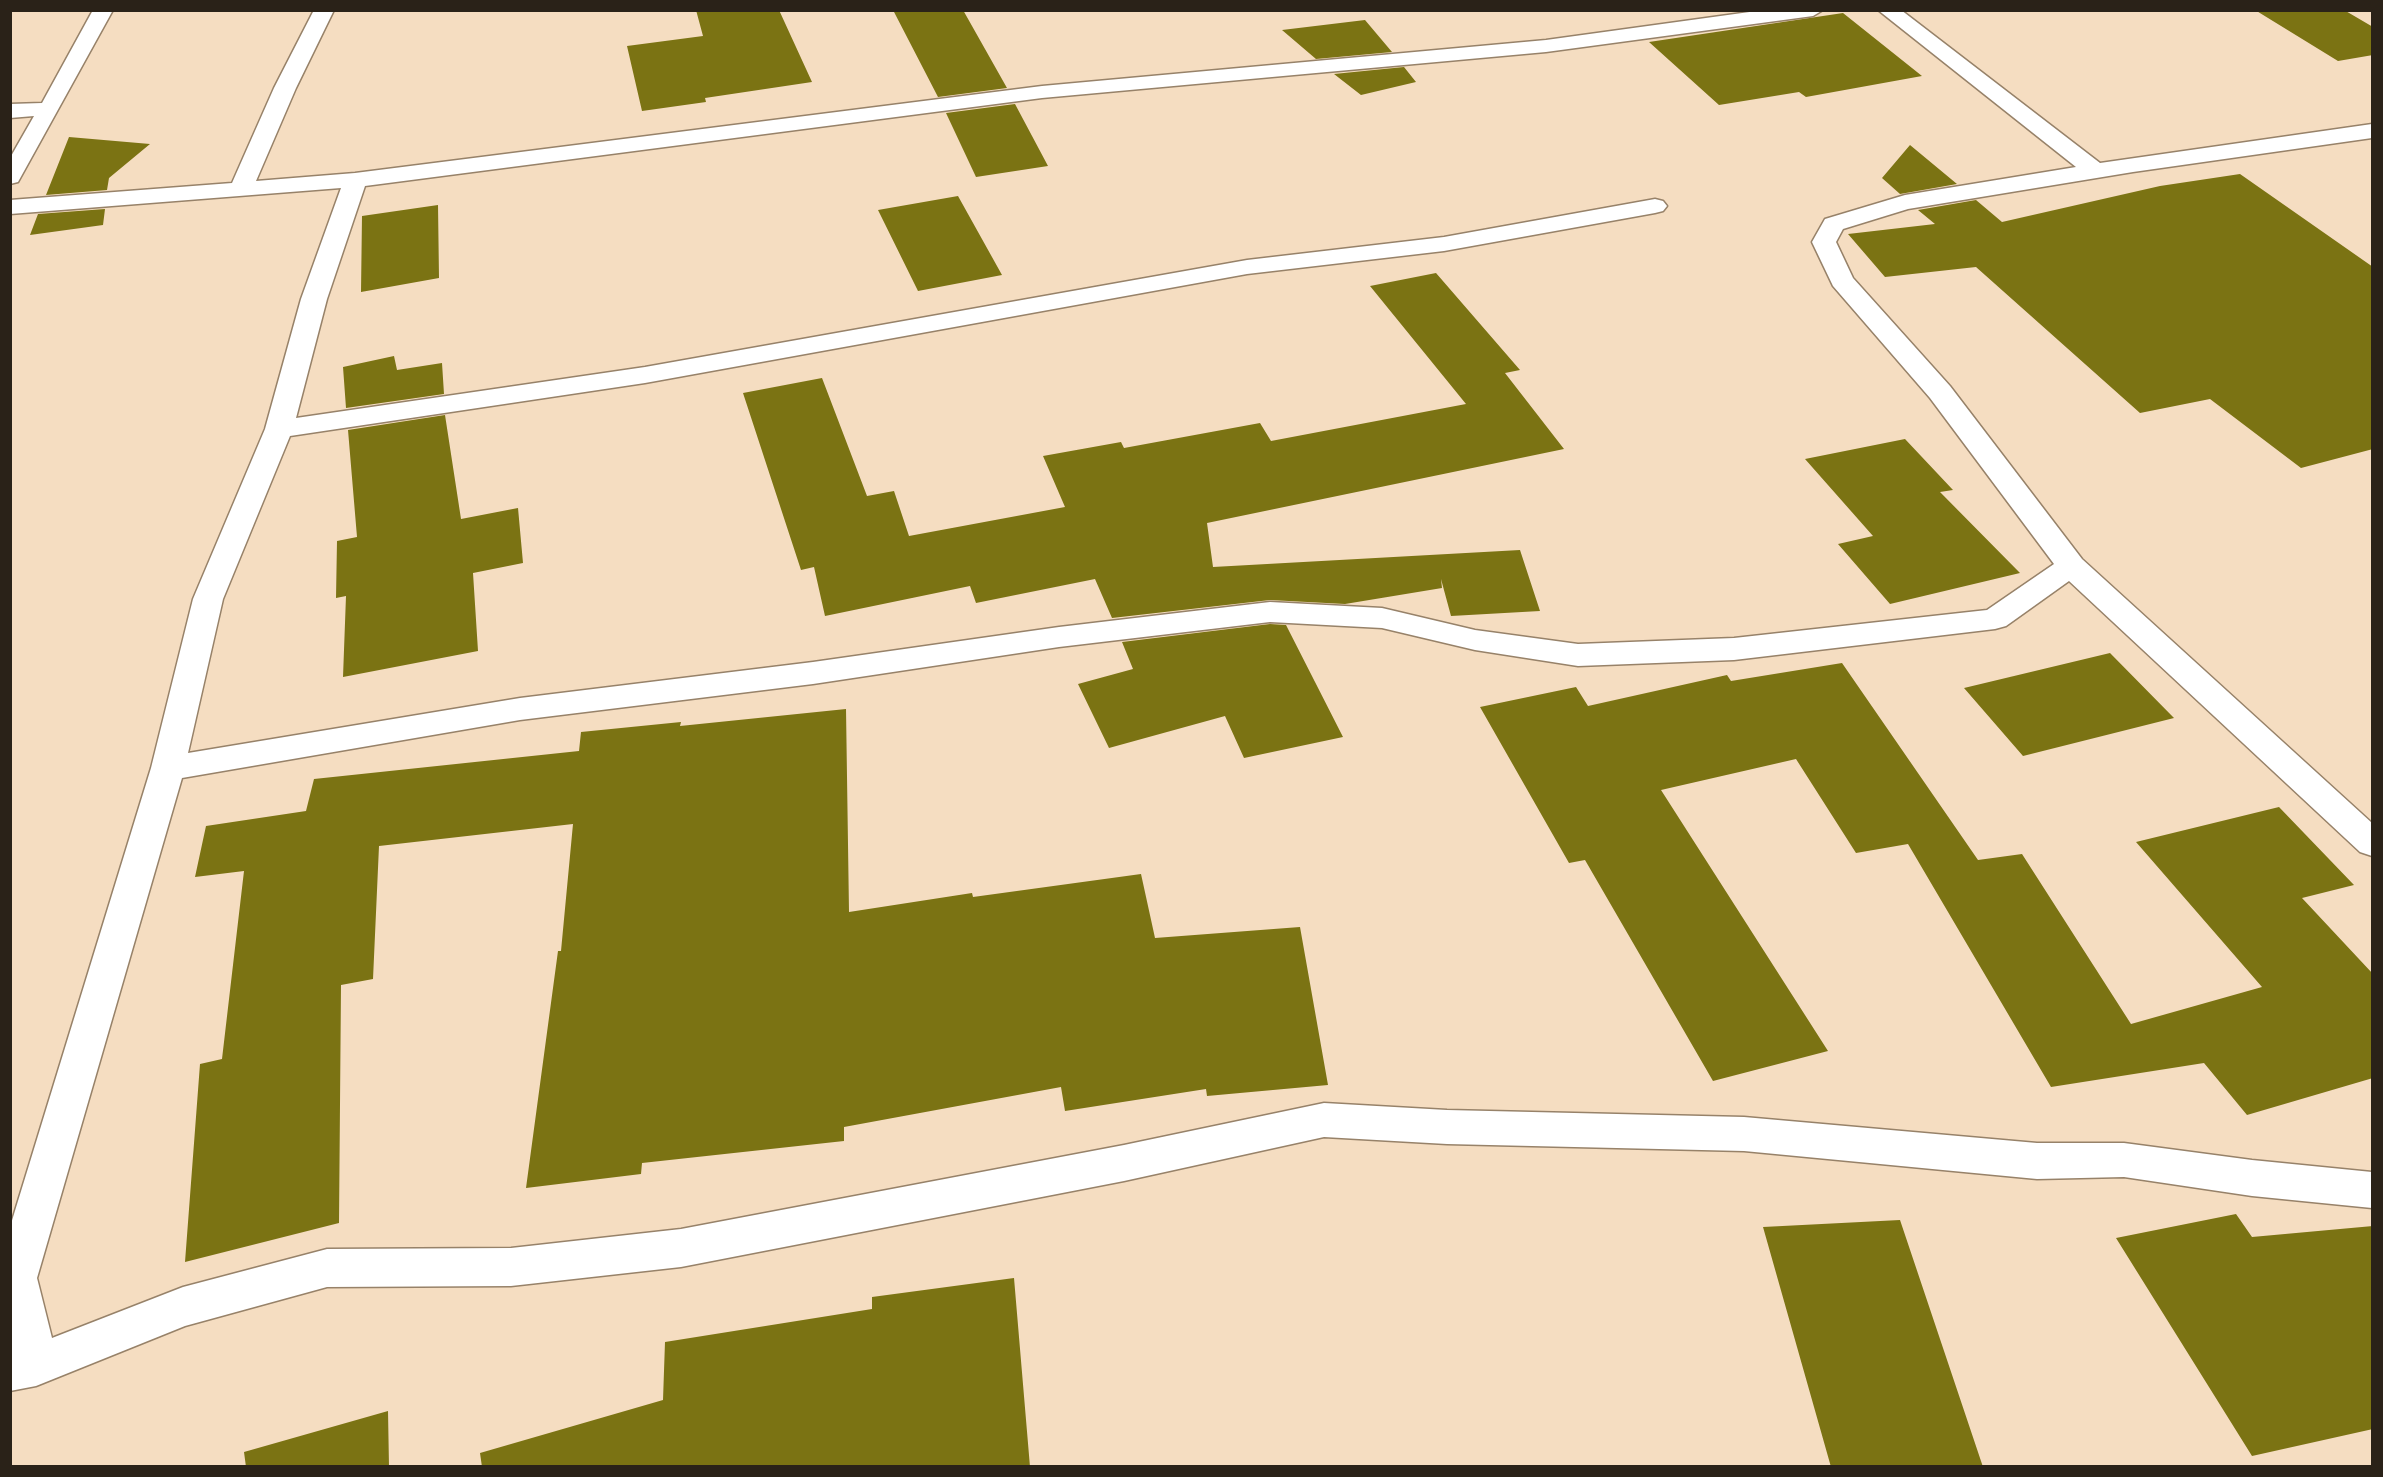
<!DOCTYPE html>
<style>
body{margin:0}
#map{position:relative;width:2383px;height:1477px;overflow:hidden;background:#f5ddc1;font-family:Lato,sans-serif}
canvas{display:block}
.frame{position:absolute;inset:0;border:12px solid #2a2218;pointer-events:none}
</style>
<div id="map">
<canvas width="2383" height="1477"></canvas>
<div class="frame"></div>
</div>
<script>
const ctx = document.querySelector('canvas').getContext('2d');
ctx.lineJoin = 'round';
function paint(path, color) { ctx.fillStyle = color; ctx.fill(path, 'evenodd'); }
function strokePath(path, color, width, dash) { ctx.strokeStyle = color; ctx.lineWidth = width; ctx.lineCap = dash ? 'butt' : 'round'; ctx.setLineDash(dash || []); ctx.stroke(path); }
const building = new Path2D(`
 M696,10H779L812,82L705,98L706,102L642,111L627,46L703,36Z
 M893,10H963L1007,88L938,97Z
 M2255,10H2344L2373,27V55L2338,61Z
 M1843,13L1922,76L1806,97L1799,92L1719,105L1649,42Z
 M1365,20L1392,52L1316,59L1282,30Z
 M1404,67L1416,82L1361,95L1334,74Z
 M1015,104L1048,166L976,177L946,113Z
 M69,137L150,144L109,178L107,190L46,195Z
 M1910,145L1957,184L1900,194L1882,178Z
 M2240,174L2373,267V449L2301,468L2210,399L2140,413L1976,267L1885,277L1848,234L1935,224L1918,210L1976,200L2002,222L2160,186Z
 M958,196L1002,275L918,291L878,210Z
 M438,205L439,278L361,292L362,216Z
 M105,209L103,225L30,235L38,214Z
 M1436,273L1520,370L1505,373L1564,449L1207,523L1213,567L1520,550L1540,611L1451,616L1441,579L1442,588L1345,604L1270,600L1112,618L1095,579L976,603L970,586L825,616L814,567L801,570L743,393L822,378L867,496L894,491L909,536L1065,507L1043,456L1121,442L1124,448L1260,423L1271,441L1466,404L1370,286Z
 M394,356L397,370L442,363L444,394L346,408L343,367Z
 M445,415L461,519L518,508L523,563L473,573L478,651L343,677L346,596L336,598L337,541L357,537L348,430Z
 M1905,439L1953,490L1940,492L2020,573L1890,604L1838,544L1873,536L1805,459Z
 M1270,624L1286,625L1343,737L1244,758L1225,716L1109,748L1078,684L1133,669L1122,642Z
 M2110,653L2174,718L2023,756L1964,688Z
 M1842,663L1978,860L2022,854L2131,1024L2262,987L2136,842L2279,807L2354,885L2302,898L2373,974V1078L2247,1115L2204,1063L2051,1087L1908,844L1856,853L1796,759L1661,790L1828,1051L1713,1081L1585,860L1569,863L1480,707L1576,687L1588,706L1727,675L1731,681Z
 M846,709L849,912L972,893L973,897L1141,874L1155,938L1300,927L1328,1085L1207,1096L1206,1089L1065,1111L1061,1087L844,1127V1141L642,1163L641,1174L526,1188L558,951H561L573,824L379,846L373,979L341,985L339,1223L185,1262L200,1064L222,1059L244,871L195,877L206,826L306,811L314,779L579,751L581,732L681,722L680,726Z
 M2236,1214L2252,1237L2373,1226V1429L2252,1456L2116,1238Z
 M1900,1220L1983,1467H1831L1763,1227Z
 M1014,1278L1030,1467H482L480,1453L663,1400L665,1342L872,1309V1297Z
 M388,1411L389,1467H246L244,1452Z`);
const minor = new Path2D(`
 M93,10H113L18,182L10,184V158L34,116L10,118V104L42,103Z
 M314,10H334L296,88L256,181L355,173L1042,86L1546,40L1764,10H1823L1813,16L1546,52L1042,98L365,186L327,299L296,418L645,367L1247,260L1444,237L1655,199L1663,201L1667,206L1663,211L1655,213L1444,251L1247,274L645,383L290,436L223,599L188,753L520,698L813,662L1059,627L1270,602L1382,608L1475,630L1578,644L1734,638L1987,610L2054,564L1930,398L1833,286L1812,242L1825,219L1905,195L2076,167L1878,10H1901L2100,163L2372,124V138L2133,172L1908,209L1843,229L1836,242L1853,278L1950,386L2082,559L2372,823V856L2360,852L2069,581L2006,626L1995,629L1734,660L1578,666L1475,650L1382,628L1270,622L1059,647L813,684L520,720L182,778L37,1278L52,1338L183,1287L327,1249L511,1248L681,1229L1124,1145L1324,1103L1447,1110L1744,1117L2037,1143H2124L2252,1160L2372,1172V1208L2252,1196L2124,1177L2037,1179L1744,1151L1447,1144L1324,1137L1124,1181L681,1267L511,1286L327,1287L185,1326L36,1386L10,1391V1227L151,768L193,599L265,429L301,299L341,188L10,214V200L232,183L274,88Z`);
paint(building, '#7b7313');
strokePath(minor, '#978269', 3);
paint(minor, '#fff');
</script>
